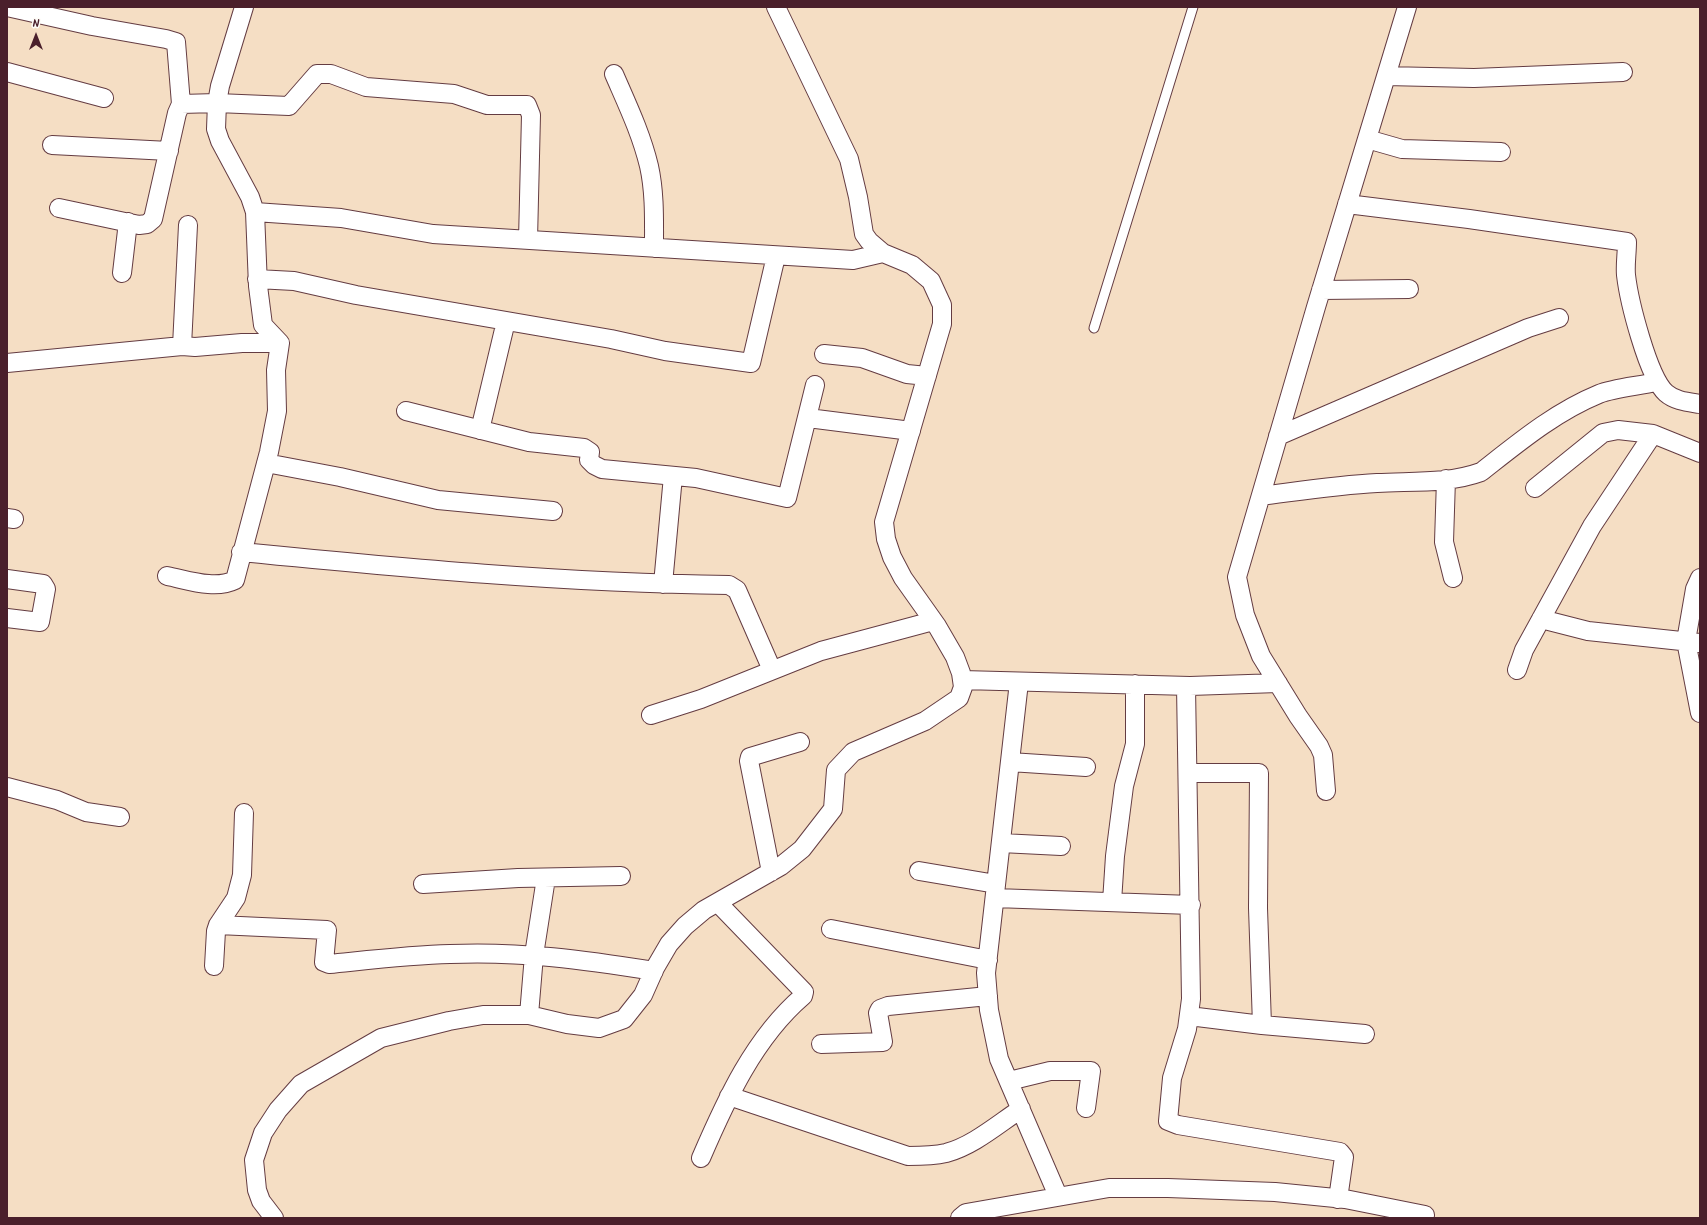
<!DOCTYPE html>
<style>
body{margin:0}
#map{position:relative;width:1707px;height:1225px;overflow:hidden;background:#f5dec4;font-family:Kalam,sans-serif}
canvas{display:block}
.frame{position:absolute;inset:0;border:8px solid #4a1f2b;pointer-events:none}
.north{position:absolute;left:16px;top:16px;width:40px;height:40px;-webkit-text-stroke:3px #fdfcf7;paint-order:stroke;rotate:0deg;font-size:11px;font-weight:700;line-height:16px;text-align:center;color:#4a1f2b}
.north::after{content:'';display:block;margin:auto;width:14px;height:18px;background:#4a1f2b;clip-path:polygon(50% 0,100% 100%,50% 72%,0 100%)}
</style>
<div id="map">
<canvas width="1707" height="1225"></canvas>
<div class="frame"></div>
<div class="north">N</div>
</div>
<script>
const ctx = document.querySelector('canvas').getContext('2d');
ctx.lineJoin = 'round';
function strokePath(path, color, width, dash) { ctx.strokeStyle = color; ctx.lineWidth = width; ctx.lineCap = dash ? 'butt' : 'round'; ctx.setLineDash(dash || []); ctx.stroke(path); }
const service = new Path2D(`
 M1094,328L1193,7`);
const minor = new Path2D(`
 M7,7L92,26L166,39L176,42L181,104
 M7,72L104,98
 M614,74C627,104 641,133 649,166C655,193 654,221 654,248
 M1386,76L1474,78L1623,72
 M1367,139L1402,149L1501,152
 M52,145L169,151
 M1347,204L1469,219L1627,242C1627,253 1625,265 1626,275C1629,301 1648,377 1666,393C1675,401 1688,402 1700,404
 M59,208L139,225L147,224L153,219L177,113L181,104L217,103L289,106L317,74H331L366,87L454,94L487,105H527L531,115L528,240
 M255,212L341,218L433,234L853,260L883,253
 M122,273L128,222
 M257,279L294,281L356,295L611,339L665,351L751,363L776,256
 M1321,290L1409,289
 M182,346L188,225
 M824,354L862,358L907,374L927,376
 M7,363L182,346L195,347L242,343H280
 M406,411L529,442L584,448L590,452L589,460L594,465L602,469L696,478L787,498L815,385
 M808,418L911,431
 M480,430L506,321
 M1278,436L1528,328L1559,318
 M266,463L340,477L438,500L553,511
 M1446,479L1444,542L1453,578
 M1535,488L1603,433L1618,430L1653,434
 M1261,496C1300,491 1338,485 1377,483C1412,481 1448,484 1481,472C1518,443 1555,412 1599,394C1614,388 1639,386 1656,382
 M7,518L14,519
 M241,552C403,568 565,583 729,585L737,590L772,670
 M167,576C188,580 215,590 235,580L269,452L277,411L276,370L280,343L263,325L258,286L255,212L250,197L220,141L216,129L217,103L220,86L244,7
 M1700,578L1695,589L1686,641L1700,713
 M7,579L43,584L46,589L40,622L7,618
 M663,584L673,476
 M1541,619L1588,631L1700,643
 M1517,670L1524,650L1592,526L1653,434L1700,453
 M962,680L1190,686L1278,683
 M1019,682L986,973L989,1010L999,1059L1058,1196
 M1186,686L1191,999L1187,1029L1172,1078L1168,1121L1178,1125L1340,1152L1344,1157L1338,1199
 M651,715L701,699L821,651L933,621
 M1010,762L1086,767
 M1188,773H1259L1258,908L1262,1025
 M7,787L57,800L86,812L120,817
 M1326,791L1323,755L1319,746L1298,716L1261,656L1245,615L1237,577L1316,307L1407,7
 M1001,843L1061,846
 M919,871L996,884
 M771,872L749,761L750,757L800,742
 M423,884L518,878L621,876
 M995,898L1191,905
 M1112,902L1115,856L1124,786L1135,744V684
 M218,925L327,930L324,962L329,964C369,960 410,955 450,954C521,951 585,960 654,971
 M831,929L988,960
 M214,966L216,931L218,925L236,898L242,875L244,813
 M529,1015L534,955L546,878
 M1189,1016L1262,1025L1365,1034
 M821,1044L883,1042L878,1013L880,1009L888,1006L988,996
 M1009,1081L1050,1071H1091L1086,1108
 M729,1096L908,1156C921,1156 933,1156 946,1153C973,1146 998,1124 1021,1109
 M701,1158C726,1100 754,1038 803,996L804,992L718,903
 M274,1218L261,1201L257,1190L254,1160L263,1133L278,1110L301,1084L381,1038L449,1021L483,1015H529L567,1024L599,1028L624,1019L643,995L655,968L669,944L685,926L704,910L781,866L802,849L833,809L836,770L853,752L925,721L959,698L963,687L961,673L955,657L937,626L903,578L892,557L886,539L884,522L942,324V305L931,281L912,265L883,253L869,241L864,234L858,197L849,159L776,7
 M960,1218L966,1213L1109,1188H1168L1275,1192L1345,1199L1425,1215`);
strokePath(service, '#643c42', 11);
strokePath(minor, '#643c42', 20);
strokePath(service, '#fff', 9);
strokePath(minor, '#fff', 18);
</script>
